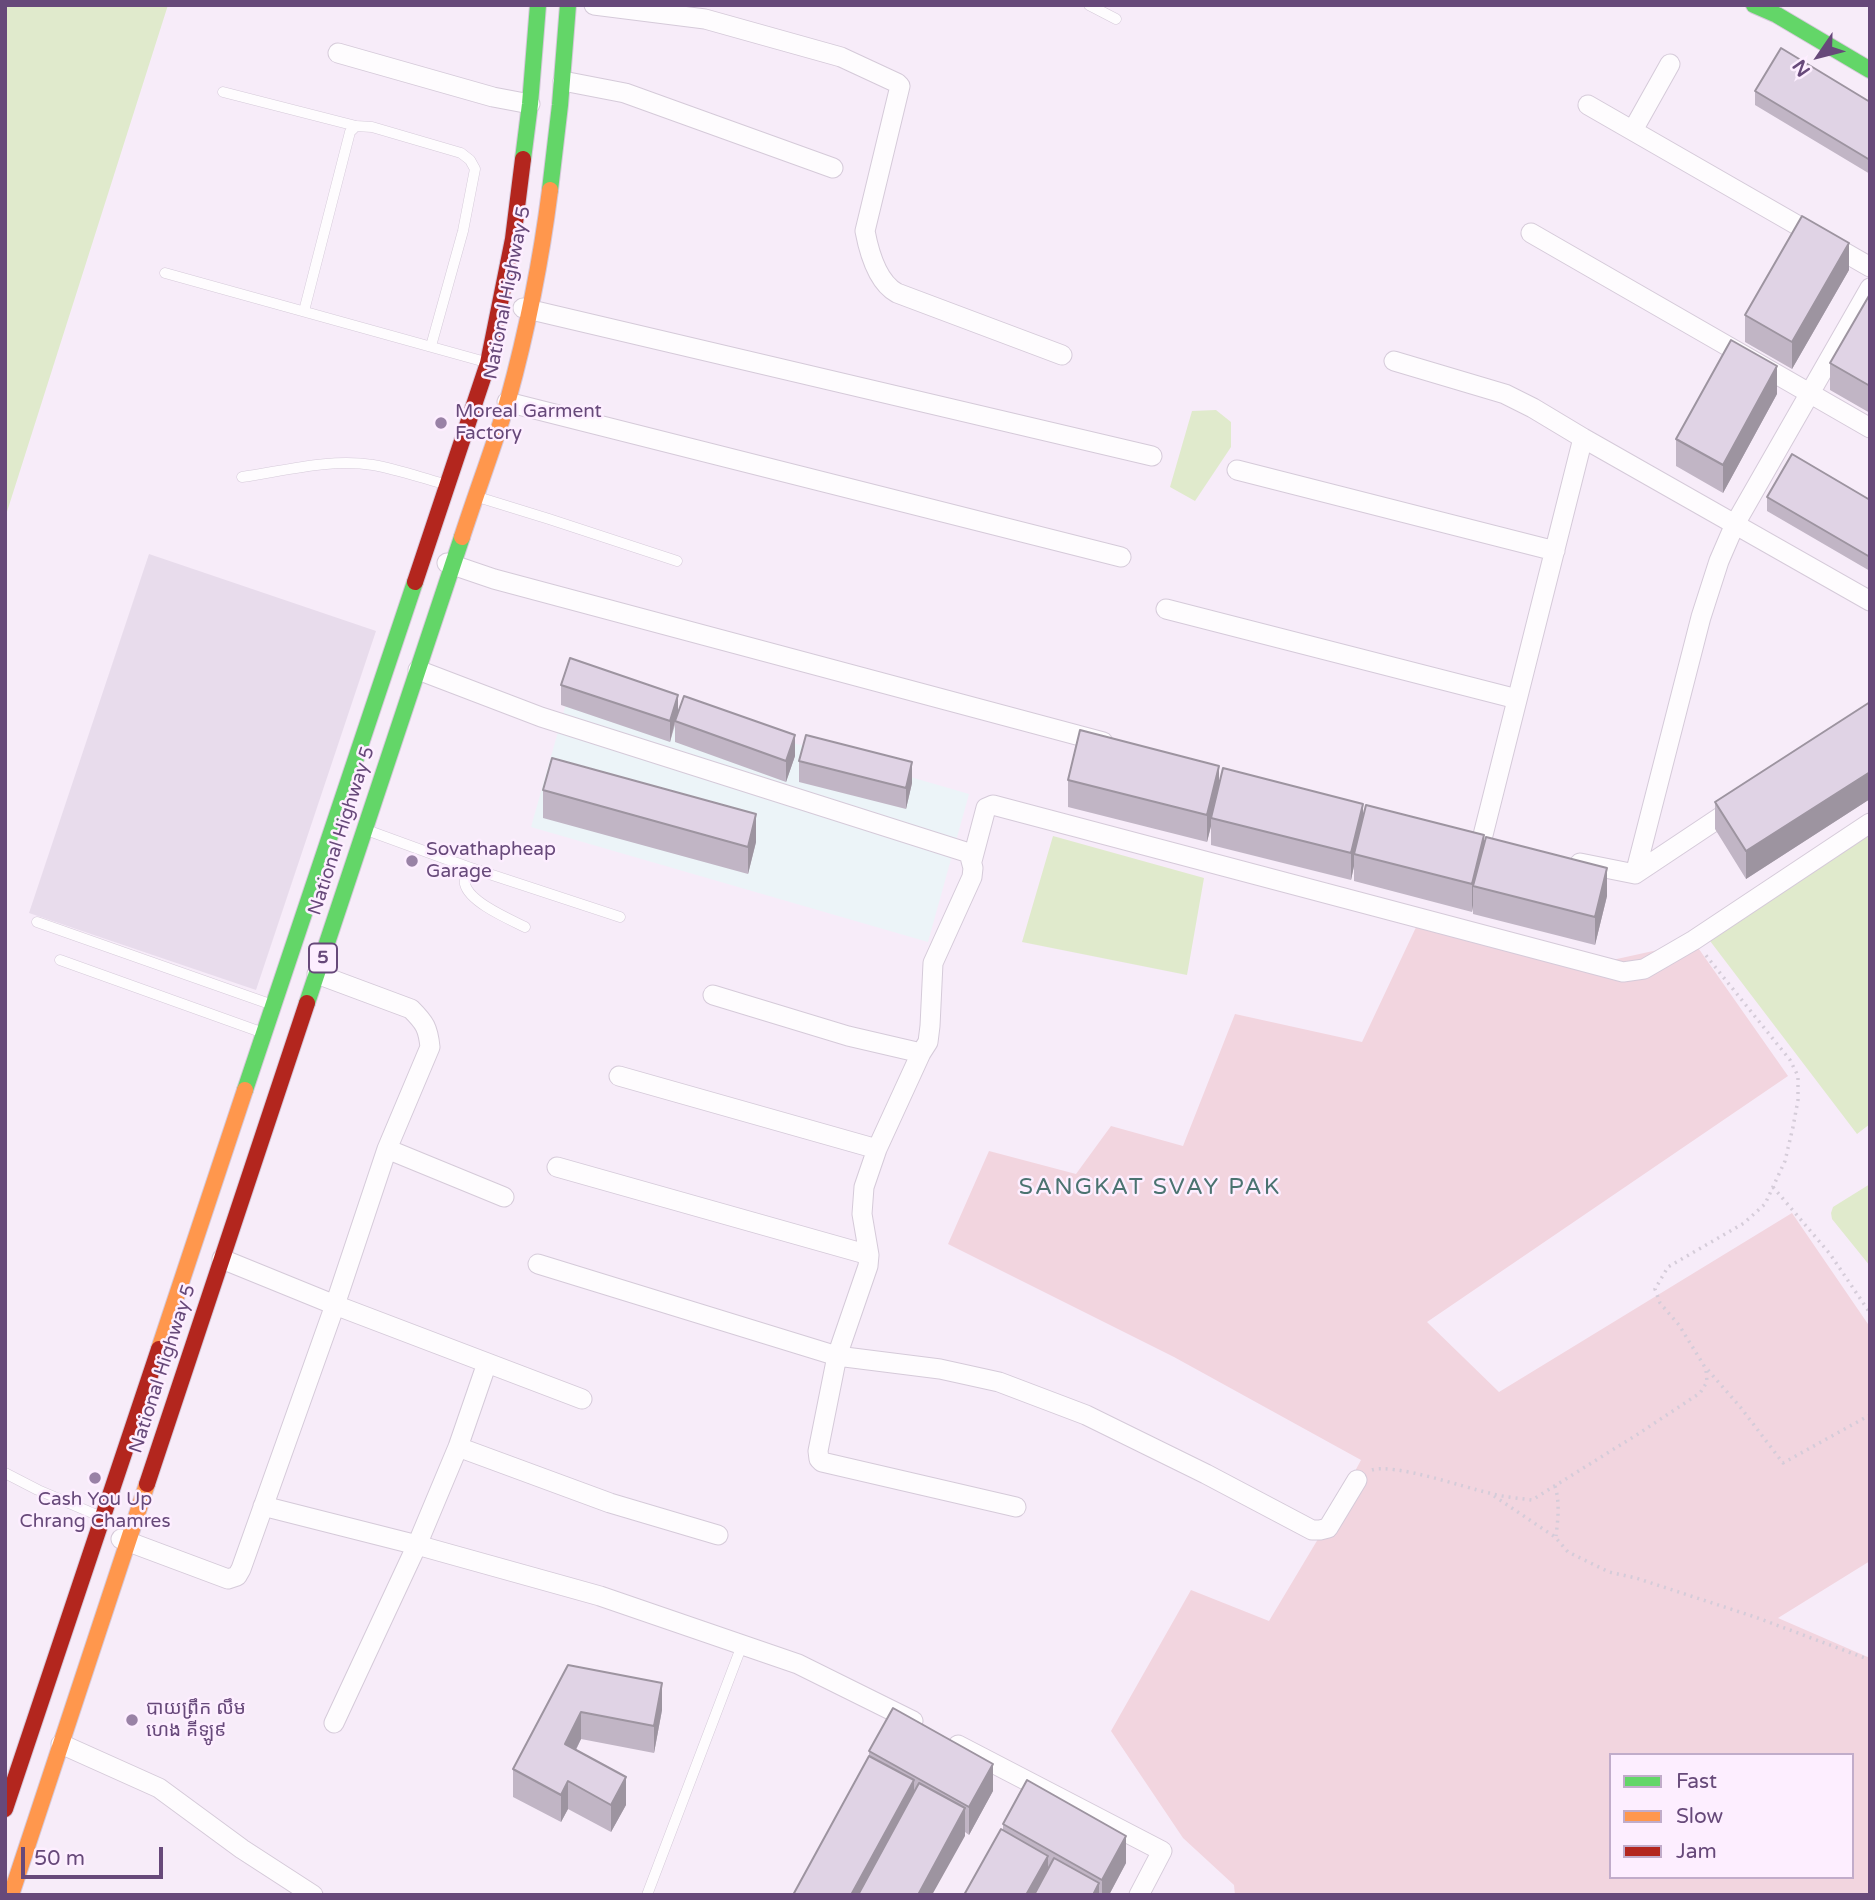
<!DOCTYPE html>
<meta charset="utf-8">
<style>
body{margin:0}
#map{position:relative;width:1875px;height:1900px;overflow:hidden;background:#f7ecf9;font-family:"Varela Round",sans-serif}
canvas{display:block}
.frame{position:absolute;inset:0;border:7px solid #67497a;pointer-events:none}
.legend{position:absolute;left:1609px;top:1753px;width:245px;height:126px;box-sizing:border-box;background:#fdeeff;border:2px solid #c1acca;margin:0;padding:9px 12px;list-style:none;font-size:21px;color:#67497a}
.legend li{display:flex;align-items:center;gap:14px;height:35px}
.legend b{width:35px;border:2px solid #c1acca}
.north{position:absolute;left:1784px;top:21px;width:70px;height:70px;-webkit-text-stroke:5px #fdeeff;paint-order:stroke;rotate:235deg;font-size:19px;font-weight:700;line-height:28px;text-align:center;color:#67497a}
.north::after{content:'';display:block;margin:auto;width:24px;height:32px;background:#67497a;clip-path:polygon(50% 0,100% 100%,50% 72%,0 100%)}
.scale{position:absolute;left:21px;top:1847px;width:142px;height:32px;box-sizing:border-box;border:4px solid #67497a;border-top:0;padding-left:9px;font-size:21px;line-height:24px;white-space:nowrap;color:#67497a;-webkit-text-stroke:5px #fdeeff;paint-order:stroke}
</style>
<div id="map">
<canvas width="1875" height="1900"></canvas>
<div class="frame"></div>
<ul class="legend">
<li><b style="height:9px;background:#63d668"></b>Fast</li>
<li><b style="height:9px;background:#ff974d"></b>Slow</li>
<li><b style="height:9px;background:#b3261e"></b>Jam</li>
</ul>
<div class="north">N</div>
<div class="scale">50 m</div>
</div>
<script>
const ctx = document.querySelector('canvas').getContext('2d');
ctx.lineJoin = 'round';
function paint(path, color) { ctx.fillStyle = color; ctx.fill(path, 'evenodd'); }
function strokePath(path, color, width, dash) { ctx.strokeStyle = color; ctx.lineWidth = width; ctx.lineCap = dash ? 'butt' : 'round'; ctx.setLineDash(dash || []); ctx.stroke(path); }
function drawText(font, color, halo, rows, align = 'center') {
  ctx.font = font + ' "Varela Round","Noto Sans Khmer",sans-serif'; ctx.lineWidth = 5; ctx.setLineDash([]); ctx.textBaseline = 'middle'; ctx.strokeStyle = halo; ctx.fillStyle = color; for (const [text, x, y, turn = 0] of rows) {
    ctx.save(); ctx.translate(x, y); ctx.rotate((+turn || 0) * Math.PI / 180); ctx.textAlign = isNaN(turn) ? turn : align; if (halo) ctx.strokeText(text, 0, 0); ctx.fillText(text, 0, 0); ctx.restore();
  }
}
const industrial = new Path2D(`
 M149,554L376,631L256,990L29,913Z`);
const education = new Path2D(`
 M573,679L969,794L928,942L531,827Z`);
const green = new Path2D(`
 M1418,923L1585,966L1694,942L1788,1076L1427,1322L1499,1392L1792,1213L1870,1327V1561L1778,1618L1870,1658V1895H1235L1234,1885L1183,1838L1111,1731L1191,1590L1269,1621L1324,1529L1361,1460L1174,1357L948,1244L989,1151L1076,1174L1111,1126L1183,1146L1235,1014L1362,1042ZM1611,1755H1852V1877H1611Z`);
const water = new Path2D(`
 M5,5H168L5,518Z
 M1216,410L1231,422V447L1195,501L1170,487L1192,411Z
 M1870,832V1124L1857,1134L1707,937Z
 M1053,836L1204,878L1187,975L1022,942Z
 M1870,1184V1266L1832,1219L1831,1213L1833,1207Z`);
const path = new Path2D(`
 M1773,1187L1830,1254L1870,1313
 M1708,1370L1741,1408L1783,1463L1870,1415
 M1372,1470C1394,1463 1463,1487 1489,1493C1503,1497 1518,1498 1532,1500L1638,1434L1700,1393L1707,1382L1706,1369L1679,1325L1660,1303L1655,1289L1668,1267L1744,1223L1765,1204L1785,1161L1793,1127L1798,1100V1076L1790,1060L1704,953
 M1555,1486C1560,1503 1558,1519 1556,1536
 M1494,1496L1555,1537L1568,1552L1609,1572L1636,1578L1755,1617L1870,1660`);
const lane = new Path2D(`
 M1089,5L1116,19
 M223,92L356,126L372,127L461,153L470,160L475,169L463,231L431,346
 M165,273L482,361
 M304,311L350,132L356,126
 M242,477C284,471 330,458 373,465C396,469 419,477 441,483
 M481,498L549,519L677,561
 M372,832L468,867L620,917
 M468,867C466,872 464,878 465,884C469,902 509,919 525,927
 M37,922L267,1003
 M60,960L258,1031
 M5,1473L38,1490L97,1515
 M647,1895L742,1645`);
const street = new Path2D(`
 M594,5L705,19L841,57L897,83L900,86L865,231C869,252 877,282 897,293L1062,355
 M338,53L493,97L530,104
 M563,81L625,93L833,168
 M1588,105L1870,267
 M1633,130L1670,64
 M1531,233L1870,428
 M523,308L1152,456
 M1394,361L1505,394L1533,408L1583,438L1870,601
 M507,402L1121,557
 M1237,470L1555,551
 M447,563L494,579L1103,742
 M1166,609L1517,699
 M418,670L541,717L969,853L973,868L972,877L933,963L930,1026L928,1042L921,1053L877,1149L864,1187L862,1214L869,1255L868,1266L837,1356L818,1451L819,1459L822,1462L1016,1507
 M1481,843L1583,438
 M972,861L986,808L993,805L1623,972L1644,969L1694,940L1870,823
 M1580,863L1635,874L1701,617L1719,561L1735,524L1870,288
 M1635,874L1737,806
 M713,995L848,1036L921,1053
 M619,1076L877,1149
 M387,1149L504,1197
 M557,1167L869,1255
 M222,1259L335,1305L582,1399
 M538,1264L837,1356L940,1369L999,1382L1086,1415L1206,1474L1312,1530H1320L1328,1528L1357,1480
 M458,1447L610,1503L718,1535
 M263,1506L417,1545L600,1596L798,1664L913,1721
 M121,1539L228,1579L237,1576L241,1569L335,1305L387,1149L430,1047C428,1028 425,1023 411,1009L317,974
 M334,1723L417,1545L458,1447L487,1363
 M61,1744L159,1788L242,1849L313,1895
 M958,1745L1162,1851L1139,1895`);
const fast = new Path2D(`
 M1754,5L1777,15L1870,70
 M523,159L530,104L538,5
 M550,190L560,105L568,5
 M307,1003L462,537
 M245,1090L415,582`);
const slow = new Path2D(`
 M462,537C477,491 494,446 508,400C527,331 541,261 550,190
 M159,1349L245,1090
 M11,1895L147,1484`);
const jam = new Path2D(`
 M415,582L488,363L513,239L523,159
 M147,1484L307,1003
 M5,1809L159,1349`);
const wall = new Path2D(`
 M1755,91L1870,102V174L1755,105Z
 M1849,270L1792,369L1745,342V315Z
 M1870,294V413L1830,390V363Z
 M1777,394L1723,493L1676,466V439Z
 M1767,497L1870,500V571L1767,511Z
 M561,685L678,713L795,756L786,782L675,742V725L670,742L561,705Z
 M1870,702V799L1746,879L1715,829V802Z
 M799,761L912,783L906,809L799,782Z
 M1068,780L1219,785L1363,820L1484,844L1607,896L1595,945L1473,914V905L1472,912L1354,881V866L1351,880L1211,845V826L1207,842L1068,807Z
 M543,790L756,842L748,874L543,818Z
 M568,1665L662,1710L654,1753L581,1739L576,1750L626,1805L611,1832L568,1809L561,1822L513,1797V1769Z
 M869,1751L993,1791L969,1835L965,1832V1836L869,1756Z
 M1003,1824L1126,1863L1109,1895H964L1003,1830Z`);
const shadedWall = new Path2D(`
 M1849,243V270L1792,369V342Z
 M1777,366V394L1723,493V465Z
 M678,695V715L675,721L670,742V721Z
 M795,735V756L786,782V761Z
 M912,762V783L906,809V788Z
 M1219,766V793L1211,818V826L1207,842V815Z
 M1870,772V799L1746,879V851Z
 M1363,804V831L1354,854V866L1351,880V853Z
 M756,814V842L748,874V847Z
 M1484,835V863L1473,886V905L1472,912V884Z
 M1607,868V896L1595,945V917Z
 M662,1683V1710L654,1753V1726Z
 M581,1712V1739L565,1771V1744Z
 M993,1764V1791L969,1835V1807Z
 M626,1777V1805L611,1832V1805Z
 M914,1780V1808L866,1895H851Z
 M568,1781V1809L561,1822V1795Z
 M965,1808V1836L932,1895H918Z
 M1126,1836V1863L1109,1895H1102V1880Z
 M1048,1856V1883L1042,1895H1026Z
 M1099,1883V1895H1093Z`);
const building = new Path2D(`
 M1781,48L1870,102V160L1755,91Z
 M1802,216L1849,243L1792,342L1745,315Z
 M1870,294V386L1830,363Z
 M1731,340L1777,366L1723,465L1676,439Z
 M1792,454L1870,500V557L1767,497Z
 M570,658L678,695L670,721L561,685Z
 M684,696L795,735L786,761L675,721Z
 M1870,702V772L1746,851L1715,802Z
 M1080,730L1219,766L1207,815L1068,780Z
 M806,735L912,762L906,788L799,761Z
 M552,758L756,814L748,847L543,790Z
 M1223,768L1363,804L1351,853L1211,818Z
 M1366,805L1484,835L1472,884L1354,854Z
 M1486,837L1607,868L1595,917L1473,886Z
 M568,1665L662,1683L654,1726L581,1712L565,1744L626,1777L611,1805L568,1781L561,1795L513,1769Z
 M893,1708L993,1764L969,1807L869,1751Z
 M869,1756L914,1780L851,1895H793Z
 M1027,1780L1126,1836L1102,1880L1003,1824Z
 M919,1783L965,1808L918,1895H858Z
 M1001,1829L1048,1856L1026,1895H964Z
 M1054,1858L1099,1883L1093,1895H1034Z`);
const markers = [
 [441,423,7,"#9982a6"],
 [412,861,7,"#9982a6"],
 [95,1478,7,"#9982a6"],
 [132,1720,7,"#9982a6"]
];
const shields = [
 [323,958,28]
];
const shieldNames = [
 ["5",323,958]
];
const streetNames = [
 ["National Highway 5",508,293,-79],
 ["National Highway 5",342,831,-72],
 ["National Highway 5",163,1369,-72]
];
const poiNames = [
 ["Moreal Garment",455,412],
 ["Factory",455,434],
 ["Sovathapheap",426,850],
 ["Garage",426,872],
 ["Cash You Up",95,1500,"center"],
 ["Chrang Chamres",95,1522,"center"],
 ["បាយព្រឹក លឹម",146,1709],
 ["ហេង គីឡូ៩",146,1731]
];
const quarterNames = [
 ["SANGKAT SVAY PAK",1150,1188]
];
paint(industrial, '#e8dcec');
paint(education, '#ecf4f8');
paint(green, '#f2d5df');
paint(water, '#e0eacc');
strokePath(lane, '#d5cad9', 11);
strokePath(street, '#d5cad9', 21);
strokePath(fast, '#d5c9da', 18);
strokePath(slow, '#d5c9da', 18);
strokePath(jam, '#d5c9da', 18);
strokePath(path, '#d5ccd9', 3.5, [2, 5]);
strokePath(lane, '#fefcfe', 10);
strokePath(street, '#fefcfe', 19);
strokePath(fast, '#63d668', 16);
strokePath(slow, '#ff974d', 16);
strokePath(jam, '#b3261e', 16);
paint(wall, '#c1b5c5');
paint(shadedWall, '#9d94a0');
paint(building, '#e0d3e5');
strokePath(building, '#9d94a0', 2);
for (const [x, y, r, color] of markers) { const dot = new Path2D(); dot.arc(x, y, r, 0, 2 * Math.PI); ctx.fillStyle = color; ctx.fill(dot); strokePath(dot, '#fdeeff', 2.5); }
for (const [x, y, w] of shields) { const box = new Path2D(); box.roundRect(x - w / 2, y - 14.5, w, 29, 5); ctx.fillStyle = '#fdeeff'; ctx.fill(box); strokePath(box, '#67497a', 2); }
drawText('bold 18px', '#67497a', null, shieldNames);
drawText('19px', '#67497a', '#fdeeff', streetNames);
drawText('19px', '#67497a', '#fdeeff', poiNames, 'left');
ctx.letterSpacing = '2px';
drawText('23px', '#4b7370', '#fdeeff', quarterNames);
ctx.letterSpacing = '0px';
</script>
